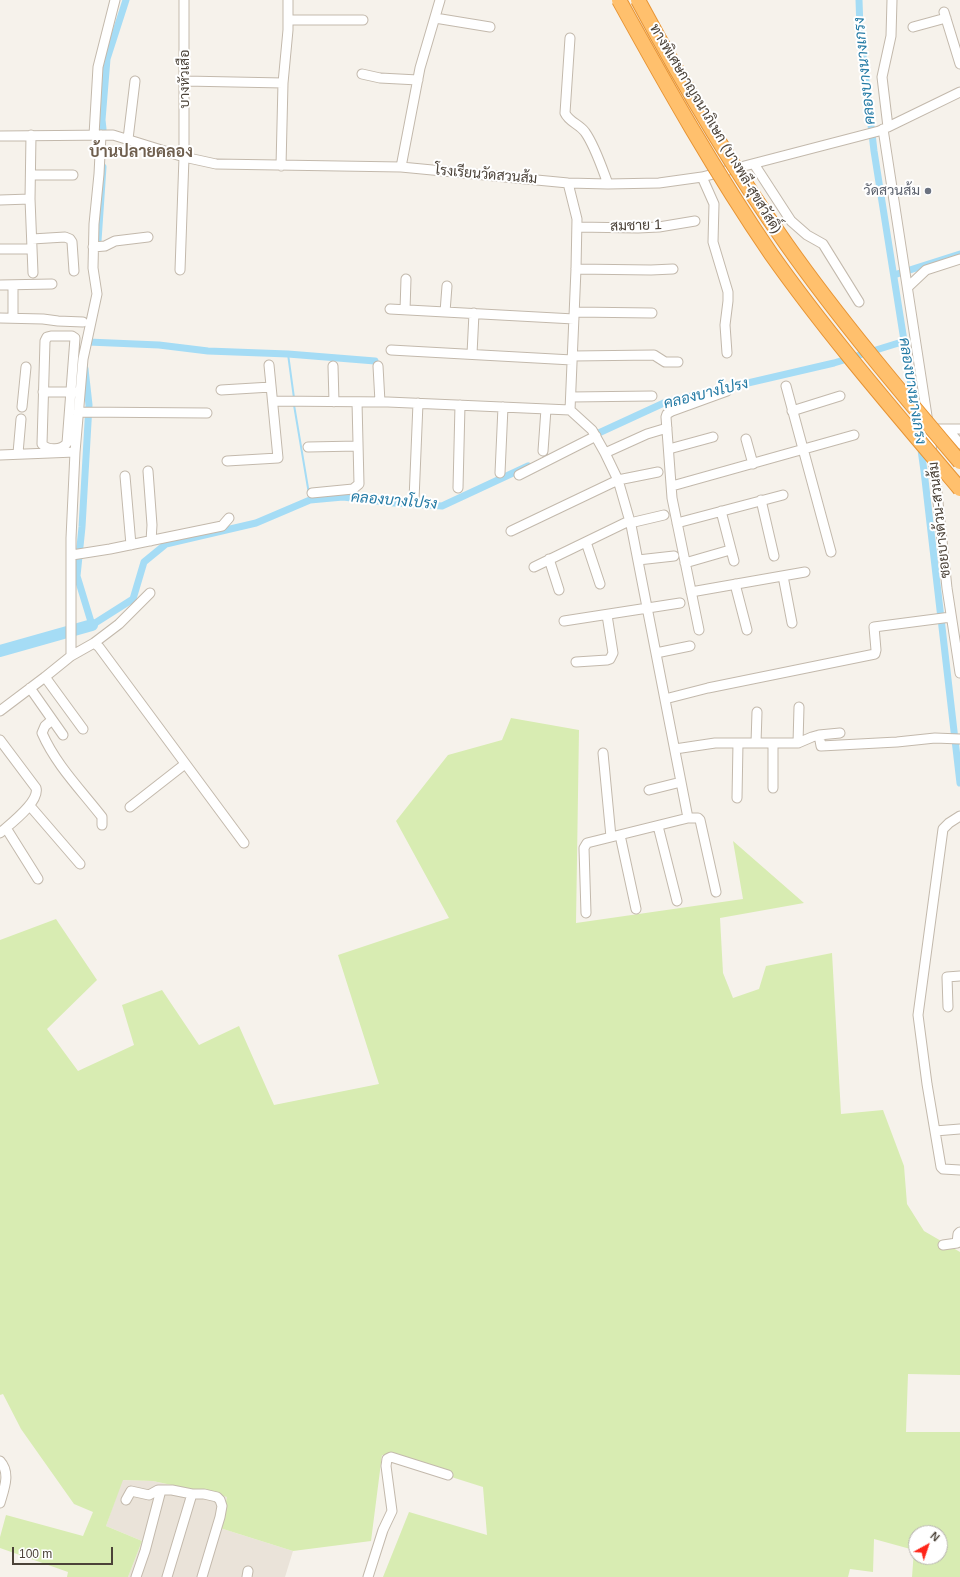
<!DOCTYPE html>
<meta charset="utf-8">
<style>
body{margin:0}
#map{position:relative;width:960px;height:1577px;overflow:hidden;background:#f6f2eb;font-family:Arial,sans-serif}
canvas{display:block}
.north{position:absolute;left:908px;top:1525px;width:40px;height:40px;box-sizing:border-box;background:#fff;border:1px solid #b7b3af;border-radius:50%;rotate:40deg;font-size:11px;font-weight:700;line-height:16px;text-align:center;color:#4b4238}
.north::after{content:'';display:block;margin:auto;width:14px;height:18px;background:#ff2519;clip-path:polygon(50% 0,100% 100%,50% 72%,0 100%)}
.scale{position:absolute;left:12px;top:1547px;width:101px;height:18px;box-sizing:border-box;border:2px solid #4b4238;border-top:0;padding-left:5px;font-size:12px;line-height:14px;white-space:nowrap;color:#4b4238;-webkit-text-stroke:3px #fff;paint-order:stroke}
</style>
<div id="map">
<canvas width="960" height="1577"></canvas>
<div class="north">N</div>
<div class="scale">100 m</div>
</div>
<script>
const ctx = document.querySelector('canvas').getContext('2d');
ctx.lineJoin = 'round';
function paint(path, color) { ctx.fillStyle = color; ctx.fill(path, 'evenodd'); }
function strokePath(path, color, width, dash) { ctx.strokeStyle = color; ctx.lineWidth = width; ctx.lineCap = dash ? 'butt' : 'round'; ctx.setLineDash(dash || []); ctx.stroke(path); }
function drawText(font, color, halo, rows, align = 'center') {
  ctx.font = font + ' Arial,Sarabun,sans-serif'; ctx.lineWidth = 4; ctx.setLineDash([]); ctx.textBaseline = 'middle'; ctx.strokeStyle = halo; ctx.fillStyle = color; for (const [text, x, y, turn = 0] of rows) {
    ctx.save(); ctx.translate(x, y); ctx.rotate((+turn || 0) * Math.PI / 180); ctx.textAlign = isNaN(turn) ? turn : align; if (halo) ctx.strokeText(text, 0, 0); ctx.fillText(text, 0, 0); ctx.restore();
  }
}
const residential = new Path2D(`
 M122,1480L153,1481L227,1497L220,1528L293,1551L285,1577H128L142,1541L106,1526Z`);
const green = new Path2D(`
 M511,718L579,730L576,923L743,899L733,841L804,903L720,918L723,973L733,998L759,989L766,966L832,953L841,1114L883,1110L904,1166L907,1204L924,1231L960,1252V1375L908,1374L906,1432H960V1577H912L914,1550L874,1539L873,1572L850,1569L848,1577H383L409,1512L487,1535L483,1487L382,1455L371,1541L293,1551L220,1528L227,1497L153,1481L123,1480L106,1526L142,1541L128,1577H67L68,1572L0,1548V1537L6,1515L83,1536L93,1512L74,1504L21,1429L3,1394L0,1395V940L56,919L97,980L47,1029L78,1071L134,1045L122,1005L162,990L199,1045L239,1026L274,1105L379,1084L338,955L449,918L396,821L448,755L502,740ZM916,1533H940V1557H916Z`);
const stream = new Path2D(`
 M288,354L294,398
 M294,405L310,500`);
const canal = new Path2D(`
 M859,0L860,29L874,151L914,404
 M103,129L102,120L107,59L126,0
 M98,241L103,167
 M894,275L960,254
 M88,342L159,345L208,351L288,354L375,361
 M85,369L89,405L82,527L77,576L92,625L133,599L144,562L166,544L256,523L310,500L343,497L394,503L442,506L528,466
 M916,414L924,471L960,783
 M590,437L666,402L834,363L905,341`);
const river = new Path2D(`
 M0,651L92,625`);
const minor = new Path2D(`
 M944,12L960,64
 M435,18L490,27
 M288,20H363
 M913,27L946,18
 M570,38L565,113C569,122 579,124 585,132C595,146 602,168 608,184
 M362,74L380,78L418,80
 M185,81L283,83
 M888,127L882,77L891,36L892,0
 M883,129L929,429L936,483L947,588L960,673
 M31,135L30,199L33,273
 M94,135L98,67L115,0
 M0,136L113,135L184,157L216,164L401,167L568,183L608,184L659,183L702,177L879,131L888,127L960,92
 M128,139L135,81
 M754,164L791,221L807,235L823,244L859,302
 M281,166L283,83L288,30V0
 M401,167L420,68L440,0
 M31,175H73
 M702,177L714,204L713,242L728,292V301L725,325L727,353
 M568,183L577,219L576,269L570,410L592,430L605,453L618,480L631,525L688,818L587,843L584,848L586,913
 M0,200L30,199
 M577,227L638,228L659,227L695,221
 M32,239L65,237L70,239L72,242L74,271
 M93,247L105,246L115,241L148,237
 M0,249H32
 M576,269L651,270L673,269
 M180,270L184,157V0
 M0,285L52,284
 M13,285V318
 M908,287L926,270L960,259
 M390,309L574,319
 M405,310L406,279
 M445,312L447,286
 M575,312L652,313
 M0,318L43,319L58,321L83,322
 M51,336H72L75,338L67,443C62,450 48,451 42,444L45,341L47,337Z
 M391,350L572,360
 M472,354L474,313
 M573,356L654,355L665,362H678
 M333,366L334,402
 M378,366L380,402
 M786,386L831,552
 M221,390L271,387
 M43,392H75
 M571,397L652,396
 M273,401L388,402L570,410
 M22,407L26,367
 M792,411L840,396
 M78,412L207,413
 M931,429H960
 M948,430L960,444
 M746,439L753,464
 M308,447L358,446
 M669,449L713,437
 M543,451L546,409
 M18,453L21,419
 M605,453L647,434L667,428
 M0,455L75,452
 M227,461L278,458L269,365
 M148,471L152,525L151,541
 M500,473L503,407
 M519,475L596,436
 M125,476L131,545
 M672,486L854,435
 M458,488L460,405
 M312,493L353,489L359,484L357,402
 M414,500L418,403
 M761,500L774,556
 M721,511L734,561
 M630,523L664,515
 M677,523L783,495
 M511,531L618,480L658,472
 M586,542L600,584
 M72,555L110,549L222,526L229,518
 M549,559L559,590
 M638,560L674,556
 M685,563L730,550
 M534,567L629,521
 M783,576L792,623
 M735,584L747,630
 M691,592L805,572
 M564,621L680,603
 M699,630L672,498L666,417L667,414L672,411L727,391
 M94,643L119,624L150,593
 M656,653L690,646
 M71,656L94,643L99,647L244,843
 M576,662L607,660L610,659L613,653L607,615
 M45,677L83,729
 M30,688L63,735
 M665,699L708,688L875,654L876,650L874,627L951,617
 M0,711L45,677L71,656V538L75,452L83,359L97,294L93,268L94,224L99,174L101,135
 M52,720L45,726L42,733C56,765 81,790 102,817V825
 M819,735L840,733
 M0,740L36,788C40,802 10,824 0,833
 M756,743L757,712
 M798,743L799,707
 M773,744V788
 M675,749L715,743H798L812,737L819,735L821,746L897,742L935,738L960,739
 M603,753L611,837
 M649,790L681,782
 M737,798L738,743
 M30,806L80,864
 M130,807L185,764
 M960,816L949,823L943,829L918,1015L927,1084L941,1167L943,1169L960,1170
 M688,818H698L700,820L716,892
 M658,826L677,901
 M6,828L38,879
 M620,835L636,909
 M948,1007L947,977L960,976
 M935,1131L960,1129
 M943,1245L957,1243L958,1234L960,1232
 M0,1461C11,1473 4,1489 0,1503
 M126,1500L131,1491L149,1495L158,1490H172L192,1494H204L217,1497L220,1500L222,1506L220,1517L202,1577
 M136,1577L145,1551L161,1490
 M167,1577L192,1494
 M247,1577L248,1571
 M368,1577L383,1530L392,1511L386,1466L387,1459L391,1457L448,1475`);
const highwayBridge = new Path2D(`
 M619,0C667,87 715,172 771,254C829,336 895,412 960,489
 M638,0C683,84 732,167 787,245C840,320 900,391 960,462`);
const markers = [
 [928,191,4,"#6b7280"]
];
const streetNames = [
 ["บางหัวเสือ",185,79,-90],
 ["ทางพิเศษกาญจนาภิเษก (บางพลี-สุขสวัสดิ์)",715,129,59],
 ["โรงเรียนวัดสวนส้ม",486,175,5],
 ["สมชาย 1",636,226,-2],
 ["ซอยบางด้วน-สวนส้ม",940,520,-96]
];
const worshipNames = [
 ["วัดสวนส้ม",920,191]
];
const waterNames = [
 ["คลองบางนางเกรง",865,71,-96],
 ["คลองบางนางเกรง",912,391,81],
 ["คลองบางโปรง",706,394,-14],
 ["คลองบางโปรง",394,501,5]
];
const quarterNames = [
 ["บ้านปลายคลอง",141,153]
];
paint(residential, '#eae3d9');
paint(green, '#d8ecb2');
strokePath(stream, '#a5dcf5', 2);
strokePath(canal, '#a5dcf5', 7);
strokePath(river, '#a5dcf5', 12);
strokePath(minor, '#c3b9ac', 11);
strokePath(minor, '#fff', 9);
strokePath(highwayBridge, '#e79434', 16, []);
strokePath(highwayBridge, '#ffc06d', 14);
for (const [x, y, r, color] of markers) { const dot = new Path2D(); dot.arc(x, y, r, 0, 2 * Math.PI); ctx.fillStyle = color; ctx.fill(dot); strokePath(dot, '#fff', 1.5); }
drawText('14px', '#4b4238', '#fff', streetNames);
drawText('14px', '#5b616d', '#fff', worshipNames, 'right');
drawText('italic 15px', '#257ba5', '#fff', waterNames);
drawText('bold 16px', '#6f5f4e', '#fff', quarterNames);
</script>
